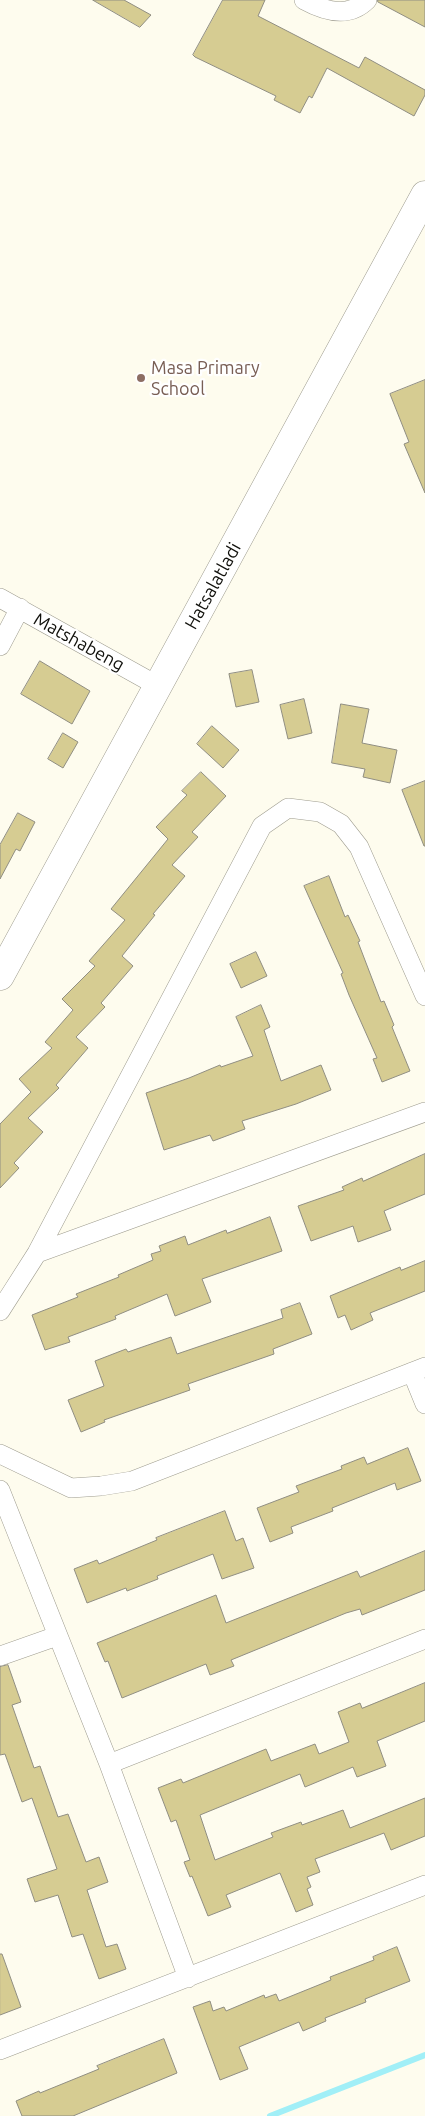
<!DOCTYPE html>
<style>
body{margin:0}
canvas{display:block;background:#fefcee}
</style>
<canvas width="425" height="2116"></canvas>
<script>
const ctx = document.querySelector('canvas').getContext('2d');
ctx.lineJoin = 'round';
function strokePath(path, color, width, dash) { ctx.strokeStyle = color; ctx.lineWidth = width; ctx.lineCap = dash ? 'butt' : 'round'; ctx.setLineDash(dash || []); ctx.stroke(path); }
function paint(path, color) { ctx.fillStyle = color; ctx.fill(path, 'evenodd'); }
function drawText(font, color, halo, rows, align = 'center') {
  ctx.font = font + ' Ubuntu,sans-serif'; ctx.lineWidth = 4.5; ctx.setLineDash([]); ctx.textBaseline = 'middle'; ctx.strokeStyle = halo; ctx.fillStyle = color; for (const [text, x, y, turn = 0] of rows) {
    ctx.save(); ctx.translate(x, y); ctx.rotate((+turn || 0) * Math.PI / 180); ctx.textAlign = isNaN(turn) ? turn : align; if (halo) ctx.strokeText(text, 0, 0); ctx.fillText(text, 0, 0); ctx.restore();
  }
}
const stream = new Path2D(`
 M270,2116L425,2055`);
const building = new Path2D(`
 M93,0H124L151,15L140,27Z
 M223,0H265L258,16L359,68L365,57L425,90V95L414,116L327,68L312,98L309,96L300,113L274,100L276,96L195,57L193,55Z
 M378,0H425V27L378,2Z
 M425,380V493L404,444L409,442L390,394Z
 M40,661L90,691L72,724L21,694Z
 M252,670L259,702L236,707L229,674Z
 M304,699L312,733L288,739L280,705Z
 M341,704L369,709L362,743L397,750L390,783L363,777L365,769L332,763Z
 M212,726L239,750L223,768L197,744Z
 M63,733L78,742L63,768L48,759Z
 M201,772L226,796L192,832L198,837L172,865L185,876L153,914L155,915L122,956L133,966L101,1003L105,1007L76,1037L88,1048L56,1085L59,1088L28,1118L43,1132L14,1163L19,1168L0,1188V1124L31,1092L19,1079L52,1048L45,1042L73,1010L62,999L95,966L89,961L125,920L111,909L168,839L156,827L187,795L182,791Z
 M425,781V846H424L402,790Z
 M18,813L35,822L20,851L16,849L0,879V845Z
 M329,876L345,917L348,915L360,941L358,942L381,1002L384,1001L394,1025L392,1027L410,1071L382,1082L373,1059L377,1058L349,995L341,974L343,973L304,886Z
 M256,952L267,976L241,988L230,964Z
 M261,1005L270,1027L264,1030L281,1081L321,1065L331,1090L296,1104L242,1121L245,1129L213,1141L210,1135L164,1150L146,1093L189,1078L220,1065L221,1067L253,1056L236,1017Z
 M425,1154V1194L384,1211L391,1230L358,1242L353,1226L311,1241L298,1206L344,1190L342,1187L362,1178L363,1181Z
 M270,1217L282,1251L202,1279L211,1302L175,1316L167,1294L115,1316L116,1319L68,1337L70,1342L45,1350L32,1315L78,1297L76,1294L119,1277L118,1275L153,1260L151,1254L161,1251L159,1246L185,1236L188,1245L226,1230L227,1233Z
 M425,1261V1291L370,1313L373,1320L351,1330L345,1315L338,1318L330,1296L400,1267L401,1270Z
 M300,1303L312,1334L273,1349L274,1354L188,1384L190,1390L104,1420L105,1422L81,1432L68,1400L104,1386L95,1361L126,1349L128,1352L171,1337L177,1354L283,1318L281,1310Z
 M408,1448L421,1481L397,1490L395,1483L332,1508L333,1511L291,1527L293,1533L270,1542L257,1508L299,1492L296,1486L342,1469L341,1466L364,1457L367,1464Z
 M225,1511L236,1541L243,1538L254,1568L222,1579L213,1554L157,1576L158,1579L127,1591L126,1588L87,1603L74,1569L97,1560L99,1564L157,1540L156,1538Z
 M425,1551V1590L362,1615L360,1609L346,1613L231,1660L234,1666L210,1675L206,1664L122,1698L108,1661L105,1662L97,1643L216,1595L226,1623L357,1571L360,1577Z
 M8,1665L21,1702L12,1705L34,1768L40,1766L58,1817L68,1814L86,1862L99,1857L108,1882L87,1890L106,1947L117,1944L126,1969L99,1979L83,1934L72,1937L58,1895L35,1902L27,1879L57,1869L32,1798L22,1802L5,1754L0,1755V1667Z
 M425,1683V1721L377,1741L386,1766L357,1777L353,1767L305,1787L300,1774L200,1815L215,1860L273,1837L271,1833L301,1822L302,1825L343,1810L350,1828L425,1798V1836L391,1850L384,1833L315,1859L320,1872L307,1877L311,1887L307,1889L313,1905L296,1912L280,1873L226,1895L231,1907L208,1916L192,1876L190,1877L184,1862L190,1860L176,1820L171,1822L158,1788L181,1779L183,1783L266,1749L271,1761L315,1744L319,1754L349,1742L338,1712L360,1703L362,1708Z
 M397,1947L410,1981L365,1999L366,2002L325,2018L326,2021L303,2031L299,2022L239,2047L248,2069L220,2080L193,2007L210,2001L213,2011L224,2007L226,2011L264,1995L265,1998L276,1994L279,2001L331,1980L330,1977L374,1960L373,1957Z
 M0,1954H2L21,2007L0,2015Z
 M164,2039L177,2073L73,2116H22L16,2101L39,2091L40,2093L99,2069L97,2066Z`);
const street = new Path2D(`
 M304,0C324,11 348,19 367,0
 M0,598L158,686
 M0,646L20,608
 M37,1253L425,1112
 M0,1311L37,1253L262,826L288,808L320,812L341,824L359,847L425,996
 M412,1372L425,1404
 M0,1454L71,1488L101,1486L132,1481L425,1367
 M0,1490L109,1764L188,1978
 M0,1656L57,1636
 M109,1764L425,1639
 M0,2050L425,1885`);
const secondary = new Path2D(`
 M0,976L425,195`);
const markers = [
 [141,378,5,"#8d6e63"]
];
const educationNames = [
 ["Masa Primary",151,368],
 ["School",151,389]
];
const streetNames = [
 ["Hatsalatladi",213,586,-61],
 ["Matshabeng",79,642,29]
];
strokePath(stream, '#a1eff7', 6);
paint(building, '#d6cc92');
strokePath(building, '#908e82', 1);
strokePath(street, '#9e9c8f', 20);
strokePath(secondary, '#9e9c8f', 29);
strokePath(street, '#fff', 19);
strokePath(secondary, '#fff', 28);
for (const [x, y, r, color] of markers) { const dot = new Path2D(); dot.arc(x, y, r, 0, 2 * Math.PI); ctx.fillStyle = color; ctx.fill(dot); strokePath(dot, '#fff', 2); }
drawText('18px', '#785e54', '#fff', educationNames, 'left');
drawText('18px', '#10100b', '#fff', streetNames);
</script>
